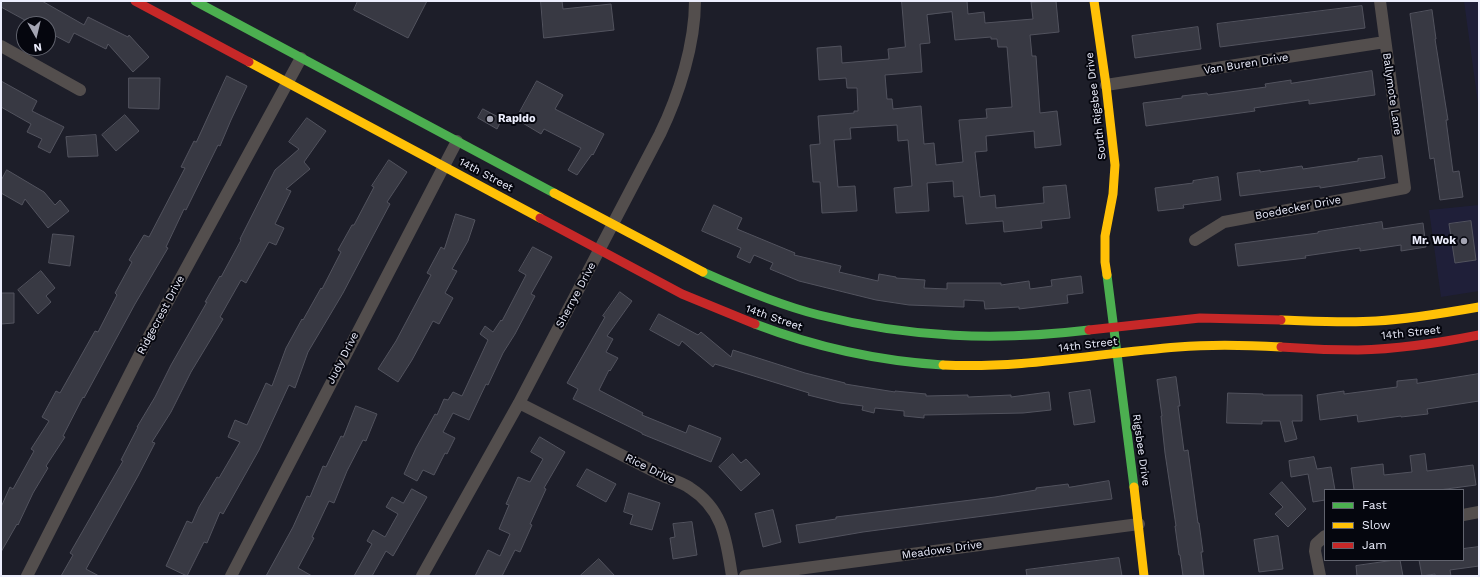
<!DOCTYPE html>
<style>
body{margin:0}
#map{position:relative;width:1480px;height:577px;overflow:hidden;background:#1d1e29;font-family:"Work Sans",sans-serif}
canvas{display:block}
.frame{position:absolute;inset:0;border:2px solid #eceefd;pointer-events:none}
.legend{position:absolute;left:1324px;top:489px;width:140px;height:72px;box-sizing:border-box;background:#05060e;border:1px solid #61636e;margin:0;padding:5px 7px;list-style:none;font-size:12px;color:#eceefd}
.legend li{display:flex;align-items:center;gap:8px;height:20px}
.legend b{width:20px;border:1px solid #61636e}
.north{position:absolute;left:16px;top:16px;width:40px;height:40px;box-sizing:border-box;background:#05060e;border:1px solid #61636e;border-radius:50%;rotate:172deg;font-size:11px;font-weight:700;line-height:16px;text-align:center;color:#eceefd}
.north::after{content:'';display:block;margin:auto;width:14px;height:18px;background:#a4a5b3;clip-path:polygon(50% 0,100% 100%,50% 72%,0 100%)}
</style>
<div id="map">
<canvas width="1480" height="577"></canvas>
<div class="frame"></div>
<ul class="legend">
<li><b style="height:5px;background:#4caf50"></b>Fast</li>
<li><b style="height:5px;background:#ffc107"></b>Slow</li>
<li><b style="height:5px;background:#c62828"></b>Jam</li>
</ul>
<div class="north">N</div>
</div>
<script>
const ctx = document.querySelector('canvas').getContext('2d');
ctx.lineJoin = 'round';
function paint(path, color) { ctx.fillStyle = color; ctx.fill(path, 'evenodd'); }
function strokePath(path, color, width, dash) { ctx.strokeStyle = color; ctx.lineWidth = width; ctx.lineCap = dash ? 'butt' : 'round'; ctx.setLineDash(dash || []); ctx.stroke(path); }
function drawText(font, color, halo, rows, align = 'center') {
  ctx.font = font + ' "Work Sans",sans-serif'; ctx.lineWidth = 4; ctx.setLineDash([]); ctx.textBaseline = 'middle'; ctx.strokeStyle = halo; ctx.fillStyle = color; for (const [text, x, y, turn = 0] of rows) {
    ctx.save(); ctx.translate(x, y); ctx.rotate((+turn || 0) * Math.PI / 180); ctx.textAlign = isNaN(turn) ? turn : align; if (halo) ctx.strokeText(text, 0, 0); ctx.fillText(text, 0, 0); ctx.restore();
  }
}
const built = new Path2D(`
 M1464,1H1479V111Z
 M1479,205V291L1441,297L1429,210Z`);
const building = new Path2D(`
 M1,1H42L84,25L88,17L128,37L129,35L149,57L133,72L108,44L106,49L74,33L69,43L48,32V24H32L1,7Z
 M358,1H427L408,38L354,10Z
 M541,1H562L563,9L611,4L614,30L544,38Z
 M902,1H967L968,14L984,12L985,23L1033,19L1031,2L1056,1L1059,32L1030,35L1032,56H1036L1040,113L1057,111L1061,145L1035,148L1034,131L986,136L987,151L975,152L980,197L995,195L996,208L1044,203L1043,187L1066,185L1070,218L1041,221L1042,228L1004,232L1003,221L966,224L963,196L954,197L953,181L927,183L929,211L896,213L894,188L912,186L908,140L898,141L897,125L850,128L851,139L834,140L838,187L855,186L857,211L822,213L820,182H813L810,145L820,144L818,116L854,113V111H858L857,88H847L846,78L819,80L817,48L841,46L842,63L889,59L888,49L905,47ZM952,12L955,40L991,37V39H997L998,47H1007L1012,107L986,109L987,118L959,120L963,162L936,165L934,143L924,144L921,106L893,109L892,99H887L885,75L922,72L920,44L930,43L927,15Z
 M1362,6L1365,28L1220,47L1217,24Z
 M1432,10L1436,39H1435L1448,120H1446L1453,172L1459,171L1463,197L1440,200L1434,158L1430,159L1410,14Z
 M1198,27L1201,49L1135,58L1132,36Z
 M1372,71L1375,95L1309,104V100L1254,108L1255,111L1146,126L1143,103L1182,98V96L1207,93L1208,95L1266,87L1265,84L1291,80V83Z
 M227,76L247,86L231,120L220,146L218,145L186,210L184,209L166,247L168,248L135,304L84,398L83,397L63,436L65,437L46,466L48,468L33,493L18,525L17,524L1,552V507L10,487L13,489L34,451L31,449L49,421L42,417L56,391L60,393L95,331L98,332L117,295L115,293L132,262L129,260L144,235L149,237L185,168L181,167L194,141L196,142Z
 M129,78H160L159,109L129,108Z
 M1,81L37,101L32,111L64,127L50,153L38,147L42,139L27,132L31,124L1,107Z
 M537,81L563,95L555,109L604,134L593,155L592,154L577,175L568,170L581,148L544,129L541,134L516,119Z
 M483,109L502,119L497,129L478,118Z
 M125,115L139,131L116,151L102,135Z
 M307,118L326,131L304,162L310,169L286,189L291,191L275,224L284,228L276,245L269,242L246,283L241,280L220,317L223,319L191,372L171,412L152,442L155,443L138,476L86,569L99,576H61L73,555L70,553L123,461L121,460L138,427H137L155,397L171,365L207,302H205L220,276L221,277L241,240L240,239L275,170L299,149L289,142Z
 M96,135L98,156L68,157L66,137Z
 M1382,156L1385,178L1320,188V186L1240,196L1237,173L1260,170V172L1302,166L1303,169L1358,161V159Z
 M389,160L407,172L387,202L390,204L373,236L343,293L308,352L295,388L289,385L259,450L223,514L220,512L207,543L204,542L187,576L166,566L187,521L192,523L199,507L217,477L219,478L240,442L228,437L235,420L247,425L266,383L272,386L286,348L302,319L303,320L321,288L322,289L341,252L338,250L352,225H354L374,187L372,186Z
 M7,170L44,192L55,205L60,200L69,211L48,228L25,199L22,205L1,193V181Z
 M1218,177L1221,200L1183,205L1184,208L1158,211L1155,188L1193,183V181Z
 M714,205L742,218L737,229L795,253L794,255L841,266L839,272L878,281L879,274L896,277V278L925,280L924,288L947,289V283H1001V285L1029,281L1030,289L1052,286L1051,280L1081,276L1083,293L1067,295L1068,303L1019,309V307L985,309L984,301L964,300V307L909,305L876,300L799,281L770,269L773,263L754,255L750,263L737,257L741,248L702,231Z
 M456,214L475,220L468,241L452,269L457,271L445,293L453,298L439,324L433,321L412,360L398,382L378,369L396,341L431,275L427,273L441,247L444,249Z
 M1471,221L1476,260L1455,263L1449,224Z
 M1382,222L1383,229L1423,223L1426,247L1401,251V245L1360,251V248L1305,256L1306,258L1238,266L1235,244L1318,233V232Z
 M53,234L74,236L70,266L49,263Z
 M533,247L552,257L531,294L535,296L515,334L503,353L488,385L486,384L469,420L453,413L443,432L455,438L447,454L445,453L434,475L423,470L417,481L404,474L416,448L435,414L437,415L444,399L448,400L453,392L462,396L488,340L480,334L485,326L493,332L501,320L502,321L526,275L519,271Z
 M41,271L55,288L46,296L51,302L38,314L18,290Z
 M620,292L632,301L607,336L613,339L606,352L618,358L610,371L609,370L599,390L643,413L642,415L686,433L689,425L721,438L711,462L642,434V433L573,399L578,389L567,383L605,317L603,316Z
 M1,293H14V323L1,324Z
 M659,314L698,335L701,332L731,357L733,350L805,373L845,383V384L895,392V391L926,394V396L968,395V397L1011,395V397L1049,392L1051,410L1023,413L924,415V418L904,416V411L875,408L874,413L862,410L863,406L840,403L808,395L809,393L715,364L713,367L682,341L679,346L650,330Z
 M1479,374V401L1427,409L1428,414L1401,417V416L1358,422L1357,415L1320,420L1317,395L1344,391V394L1397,387V381L1417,379V383Z
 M1176,377L1180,406H1178L1184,451L1188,450L1198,523H1199L1203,552H1201L1204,576H1183L1180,555H1179L1175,526H1176L1165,453L1161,416H1162L1157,380Z
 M1090,390L1095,422L1074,425L1069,393Z
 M1228,393L1263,394V395H1302V421H1292L1297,439L1285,442L1280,421H1262V424L1227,423Z
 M356,406L377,414L366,441L363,440L347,471L334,503L329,501L312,537L314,538L298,568L312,576H266L293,527L307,496L310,497L323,466L326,467L341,436L343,437Z
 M540,437L565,452L544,488L546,489L530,524L532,525L520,552L515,550L502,576H475L488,550L500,556L510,534L499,529L509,505L506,504L518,477L530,482L543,459L531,452Z
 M733,454L741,463L746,459L760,474L741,491L719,467Z
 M1425,454L1427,471L1473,465L1476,485L1439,490H1354L1351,468L1383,464L1384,475L1412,472L1410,456Z
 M1314,457L1317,469L1331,467L1335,490H1325V500L1313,502L1308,474L1291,477L1289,461Z
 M587,469L616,484L606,502L577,486Z
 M1109,481L1112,499L863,532L799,543L796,525L836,519V517L995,497L1036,490V488L1068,484L1069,487Z
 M1282,482L1306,509L1288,527L1275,514L1283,507L1270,494Z
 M412,489L427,497L393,556L386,551L372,576H354L372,544L367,541L373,530L385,537L398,514L386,507L392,497L403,503Z
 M629,493L660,503L652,530L630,524L633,515L624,512Z
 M773,510L781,542L763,547L755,514Z
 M692,522L697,555L673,559L670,538L675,537L673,524Z
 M1278,536L1283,569L1259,572L1254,540Z
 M1479,547V566L1450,570L1451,576H1435V574L1422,576L1419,560H1463V549Z
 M1119,558L1122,576H1027L1026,570Z
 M599,559L615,576H580Z
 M1395,560H1400L1403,576H1357L1356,566Z`);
const street = new Path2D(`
 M1,46L80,90
 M1106,85L1385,42
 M1195,240L1224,222L1405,188L1380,1
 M519,403L665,477C673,480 683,483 690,488C724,510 726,540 732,576
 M1463,515L1479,512
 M27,576L148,338L301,58
 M231,576L457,141
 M422,576L519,403L660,134C679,95 695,44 695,1
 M745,576L1139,524
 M1320,576L1315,551L1316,544L1325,536`);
const fast = new Path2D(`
 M195,1L554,193
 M703,272C741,289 779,305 819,315C910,338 997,341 1089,330
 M1107,275L1134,487
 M755,324C815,347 880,361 943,365`);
const slow = new Path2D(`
 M1094,1L1106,85L1115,165L1113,194L1105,236V262L1107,275
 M249,62L540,218
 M554,193L703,272
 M1281,320C1313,321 1344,323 1376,321C1411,319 1445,313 1479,307
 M943,365C1024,369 1098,353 1178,347C1213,344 1247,345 1281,347
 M1134,487L1144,576`);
const jam = new Path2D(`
 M135,1L249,62
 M540,218L682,294L755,324
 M1089,330L1200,318L1281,320
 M1281,347C1307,349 1332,350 1358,350C1399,349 1439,343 1479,335`);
const markers = [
 [490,119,4,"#a4a5b3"],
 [1464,241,4,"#a4a5b3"]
];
const streetNames = [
 ["Van Buren Drive",1246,64,-9],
 ["Ballymote Lane",1392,94,82],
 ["South Rigsbee Drive",1096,106,-97],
 ["14th Street",486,175,28],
 ["Boedecker Drive",1298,208,-11],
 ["Sherrye Drive",576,295,-62],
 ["Ridgecrest Drive",161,315,-62],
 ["14th Street",774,318,19],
 ["14th Street",1411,333,-6],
 ["14th Street",1088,345,-7],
 ["Judy Drive",343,358,-63],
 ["Rigsbee Drive",1141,450,82],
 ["Rice Drive",650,469,26],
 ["Meadows Drive",942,550,-8]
];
const poiNames = [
 ["Rapido",498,119],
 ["Mr. Wok",1456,241,"right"]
];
paint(built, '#1f1f39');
paint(building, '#383943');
strokePath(building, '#52535e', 1);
strokePath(street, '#534e4d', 12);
strokePath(fast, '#4caf50', 9);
strokePath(slow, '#ffc107', 9);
strokePath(jam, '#c62828', 9);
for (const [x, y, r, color] of markers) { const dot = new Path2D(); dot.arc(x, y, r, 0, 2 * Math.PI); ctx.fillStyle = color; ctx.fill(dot); strokePath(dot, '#05060e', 1.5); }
drawText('11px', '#eceefd', '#05060e', streetNames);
drawText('bold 11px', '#eceefd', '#05060e', poiNames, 'left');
</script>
